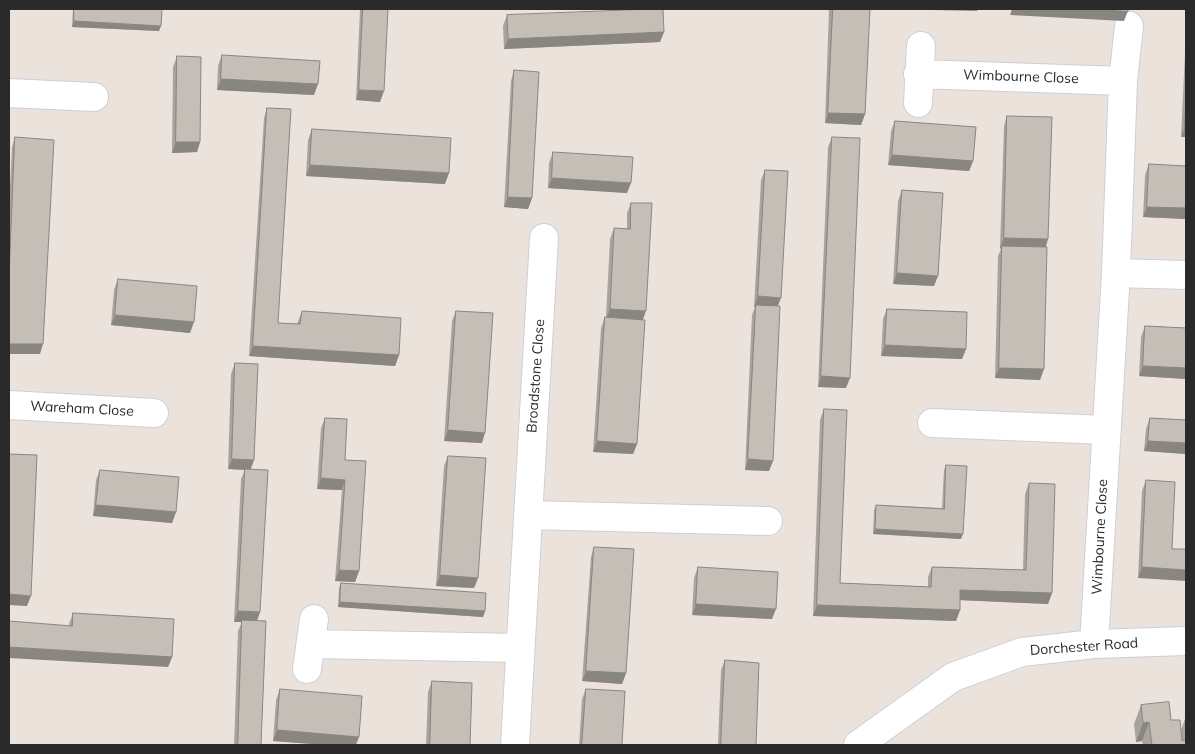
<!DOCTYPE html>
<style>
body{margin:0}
#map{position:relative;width:1195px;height:754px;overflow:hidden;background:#ece2dc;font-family:Mulish,sans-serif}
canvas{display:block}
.frame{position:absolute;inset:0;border:10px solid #2a2a2a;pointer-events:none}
</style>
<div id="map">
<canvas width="1195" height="754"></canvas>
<div class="frame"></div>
</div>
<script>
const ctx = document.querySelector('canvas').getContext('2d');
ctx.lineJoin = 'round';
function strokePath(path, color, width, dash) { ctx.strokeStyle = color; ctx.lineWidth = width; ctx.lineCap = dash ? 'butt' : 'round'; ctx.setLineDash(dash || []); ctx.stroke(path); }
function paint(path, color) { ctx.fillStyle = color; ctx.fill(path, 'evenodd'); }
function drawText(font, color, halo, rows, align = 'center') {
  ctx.font = font + ' Mulish,sans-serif'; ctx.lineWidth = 4.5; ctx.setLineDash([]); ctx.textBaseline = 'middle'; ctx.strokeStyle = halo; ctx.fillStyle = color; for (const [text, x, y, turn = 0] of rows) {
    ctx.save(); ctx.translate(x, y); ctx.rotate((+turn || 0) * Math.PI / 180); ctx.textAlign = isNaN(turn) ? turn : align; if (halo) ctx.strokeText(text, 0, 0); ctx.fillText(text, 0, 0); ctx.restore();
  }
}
const street = new Path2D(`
 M918,74L1123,81
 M9,93L94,97
 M918,103L921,46
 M1116,273L1186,275
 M9,405L154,413
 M932,423L1106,430
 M528,515L768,521
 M311,644L520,648
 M1094,644L1116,273L1123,81L1129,26
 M307,669L314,619
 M515,745L544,238
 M858,745L953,677L1022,652L1094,644L1186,641`);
const wall = new Path2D(`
 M73,9H162L159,31L72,27Z
 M360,9H388L380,102L356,100Z
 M829,9H870L865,114L861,125L825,123Z
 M507,15L664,32L660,42L504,49L503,26Z
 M1186,31V137H1181Z
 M222,55L314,95L217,90L218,66Z
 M177,56L200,142L197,152L172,153L173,67Z
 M514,70L532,198L528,209L504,207L511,81Z
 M267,108L278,323L297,324L302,311L399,355L395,366L249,356L264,118Z
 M1007,116L1046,247L1040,380L995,378L998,256L1001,249L1000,248L1004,126Z
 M895,121L973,161L969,171L888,165L891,131Z
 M312,129L445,184L306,176L308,140Z
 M15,137L40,354H9V207L12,147Z
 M832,137L846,388L818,387L828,147Z
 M553,152L627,193L548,188L549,163Z
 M1149,164L1186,166V219L1143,217L1145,175Z
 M765,170L778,306L769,471L745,470L752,315L755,307H754L761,180Z
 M902,190L934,286L893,284L898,201Z
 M631,203L643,320L637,444L633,454L593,452L601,328L605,317H606L610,239L614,228L627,229V213Z
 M118,279L190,333L111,325L114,290Z
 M887,309L966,349L962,359L881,356L883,319Z
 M456,311L482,443L444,441L452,321Z
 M1145,326L1186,328V379L1139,376L1141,337Z
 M235,363L254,460L251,469L260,612L257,621L261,745H234L238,631L242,622H234L241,479L245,470L228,469L231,374Z
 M824,409L840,583L928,587V577L932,567L1023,570L1025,494L1029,483L1052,593L1048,604L960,600V610L956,621L813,616L820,420Z
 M325,418L345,460L359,571L355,582L335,581L342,490L317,489L321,428Z
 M1150,418L1186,420V454L1144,451L1146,429Z
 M448,456L478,578L474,588L436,586L444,466Z
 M946,465L961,539L873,534L874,510L876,505L942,508L944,470Z
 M100,470L176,512L172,523L93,516L96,480Z
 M1146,480L1172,549L1138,578L1142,491Z
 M594,547L626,673L622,684L582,681L591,557Z
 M698,567L772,619L692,615L694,578Z
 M341,583L485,611L483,617L338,607L339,588Z
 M73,613L172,657L168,667L69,626V624Z
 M725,660L756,745H718L721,670Z
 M432,681L470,745H426L428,692Z
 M280,689L356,745H326L273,741L276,700Z
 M586,689L622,745H579L582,699Z
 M1141,705L1171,720L1182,741L1181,730L1186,716V745H1143L1142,741L1136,742L1134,724Z`);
const shadedWall = new Path2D(`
 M889,9H978L977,11Z
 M1012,9H1089L1128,11L1124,21L1010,15Z
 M74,21L161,26L159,31L72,27Z
 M664,32L660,42L504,49L508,39Z
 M221,79L318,84L314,95L217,90Z
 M359,90L384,91L380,102L356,100Z
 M828,113L865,114L861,125L825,123Z
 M1185,127H1186V137H1181Z
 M176,142H200L197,152L172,153Z
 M892,155L973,161L969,171L888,165Z
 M310,165L449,173L445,184L306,176Z
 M552,178L631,183L627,193L548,188Z
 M508,197L532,198L528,209L504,207Z
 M1147,207L1186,208V219L1143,217Z
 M1004,238L1048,239L1045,250L1002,246L1001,249L1000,248Z
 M897,273L938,276L934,286L893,284Z
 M758,296L781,298L777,308L756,305L755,307H754Z
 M610,309L646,311L642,322L606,320Z
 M115,315L194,322L190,333L111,325Z
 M9,344H43L40,354H9Z
 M885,345L966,349L962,359L881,356Z
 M253,346L399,355L395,366L249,356Z
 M1143,366L1186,368V379L1139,376Z
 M999,368L1044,369L1040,380L995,378Z
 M821,376L850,378L846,388L818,387Z
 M448,430L485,433L482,443L444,441Z
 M597,441L637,444L633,454L593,452Z
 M1148,441L1186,443V454L1144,451Z
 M232,459L254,460L250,470L228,469Z
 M748,459L773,461L769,471L745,470Z
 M321,478L345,480L342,490L317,489Z
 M96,505L176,512L172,523L93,516Z
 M875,529L963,534L961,539L873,534Z
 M1142,567L1186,570V581L1138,578Z
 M339,570L359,571L355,582L335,581Z
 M440,575L478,578L474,588L436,586Z
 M960,590L1052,593L1048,604L957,600Z
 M9,594L31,596L27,606L9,605Z
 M340,602L485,611L483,617L338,607Z
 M696,604L776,609L772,619L692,615Z
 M817,605L960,610L956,621L813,616Z
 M238,611L260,612L256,623L242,620V622H234Z
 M9,647L172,657L168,667L9,658Z
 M586,671L626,673L622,684L582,681Z
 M1149,722L1142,741L1136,742L1143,723Z
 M277,730L359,737L356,745H326L273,741Z`);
const building = new Path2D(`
 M74,9H162L161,26L74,21Z
 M363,9H388L384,91L359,90Z
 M663,9L664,32L508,39L507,15Z
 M833,9H870L865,114L828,113Z
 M1089,9H1128V11Z
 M222,55L320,61L318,84L221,79Z
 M177,56L201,57L200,142H176Z
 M514,70L539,72L532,198L508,197Z
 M1186,101V127H1185Z
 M267,108L291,109L278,323L300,324L302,311L401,318L399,355L253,346Z
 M1007,116L1052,117L1048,239L1004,238Z
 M895,121L976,127L973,161L892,155Z
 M312,129L451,138L449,173L310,165Z
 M15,137L54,140L43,344H9V278Z
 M832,137L860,138L850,378L821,376Z
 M553,152L633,157L631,183L552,178Z
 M1149,164L1186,166V208L1147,207Z
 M765,170L788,171L781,298L758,296Z
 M902,190L943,193L938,276L897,273Z
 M631,203H652L646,311L610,309L614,228L630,229Z
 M1002,246L1047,247L1044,369L999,368Z
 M118,279L197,286L194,322L115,315Z
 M756,305L780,306L773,461L748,459Z
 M887,309L967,312L966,349L885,345Z
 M456,311L493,313L485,433L448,430Z
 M605,317L645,320L637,444L597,441Z
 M1145,326L1186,328V368L1143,366Z
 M235,363L258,364L254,460L232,459Z
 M824,409L847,410L840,583L931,587L932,567L1026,570L1029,483L1055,484L1052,593L960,590V610L817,605Z
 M325,418L347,419L345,460L366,461L359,571L339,570L345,480L321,478Z
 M1150,418L1186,420V443L1148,441Z
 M9,454L37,455L31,596L9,594Z
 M448,456L486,458L478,578L440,575Z
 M946,465L967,466L963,534L875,529L876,505L944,509Z
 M245,469L268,470L260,612L238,611Z
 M100,470L179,477L176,512L96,505Z
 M1146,480L1175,482L1172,549H1186V570L1142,567Z
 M594,547L634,549L626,673L586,671Z
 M698,567L778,572L776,609L696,604Z
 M341,583L486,593L485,611L340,602Z
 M73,613L174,619L172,657L9,647V621L72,626Z
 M242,620L266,621L261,745H238Z
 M725,660L759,663L756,745H721Z
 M432,681L472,683L470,745H430Z
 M280,689L362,696L359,737L277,730Z
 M586,689L625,691L622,745H582Z
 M1169,702L1171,720H1180L1182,741L1186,740V745H1152L1149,722L1143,723L1141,705Z`);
const streetNames = [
 ["Wimbourne Close",1021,77,2],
 ["Broadstone Close",536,376,-86],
 ["Wareham Close",82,409,3],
 ["Wimbourne Close",1100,537,-87],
 ["Dorchester Road",1084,647,-4]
];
strokePath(street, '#cad0db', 30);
strokePath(street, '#fff', 28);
paint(wall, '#a9a39d');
paint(shadedWall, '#898580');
paint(building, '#c4beb7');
strokePath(building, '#898580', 1);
drawText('14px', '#2a2a2a', '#fff', streetNames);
</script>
